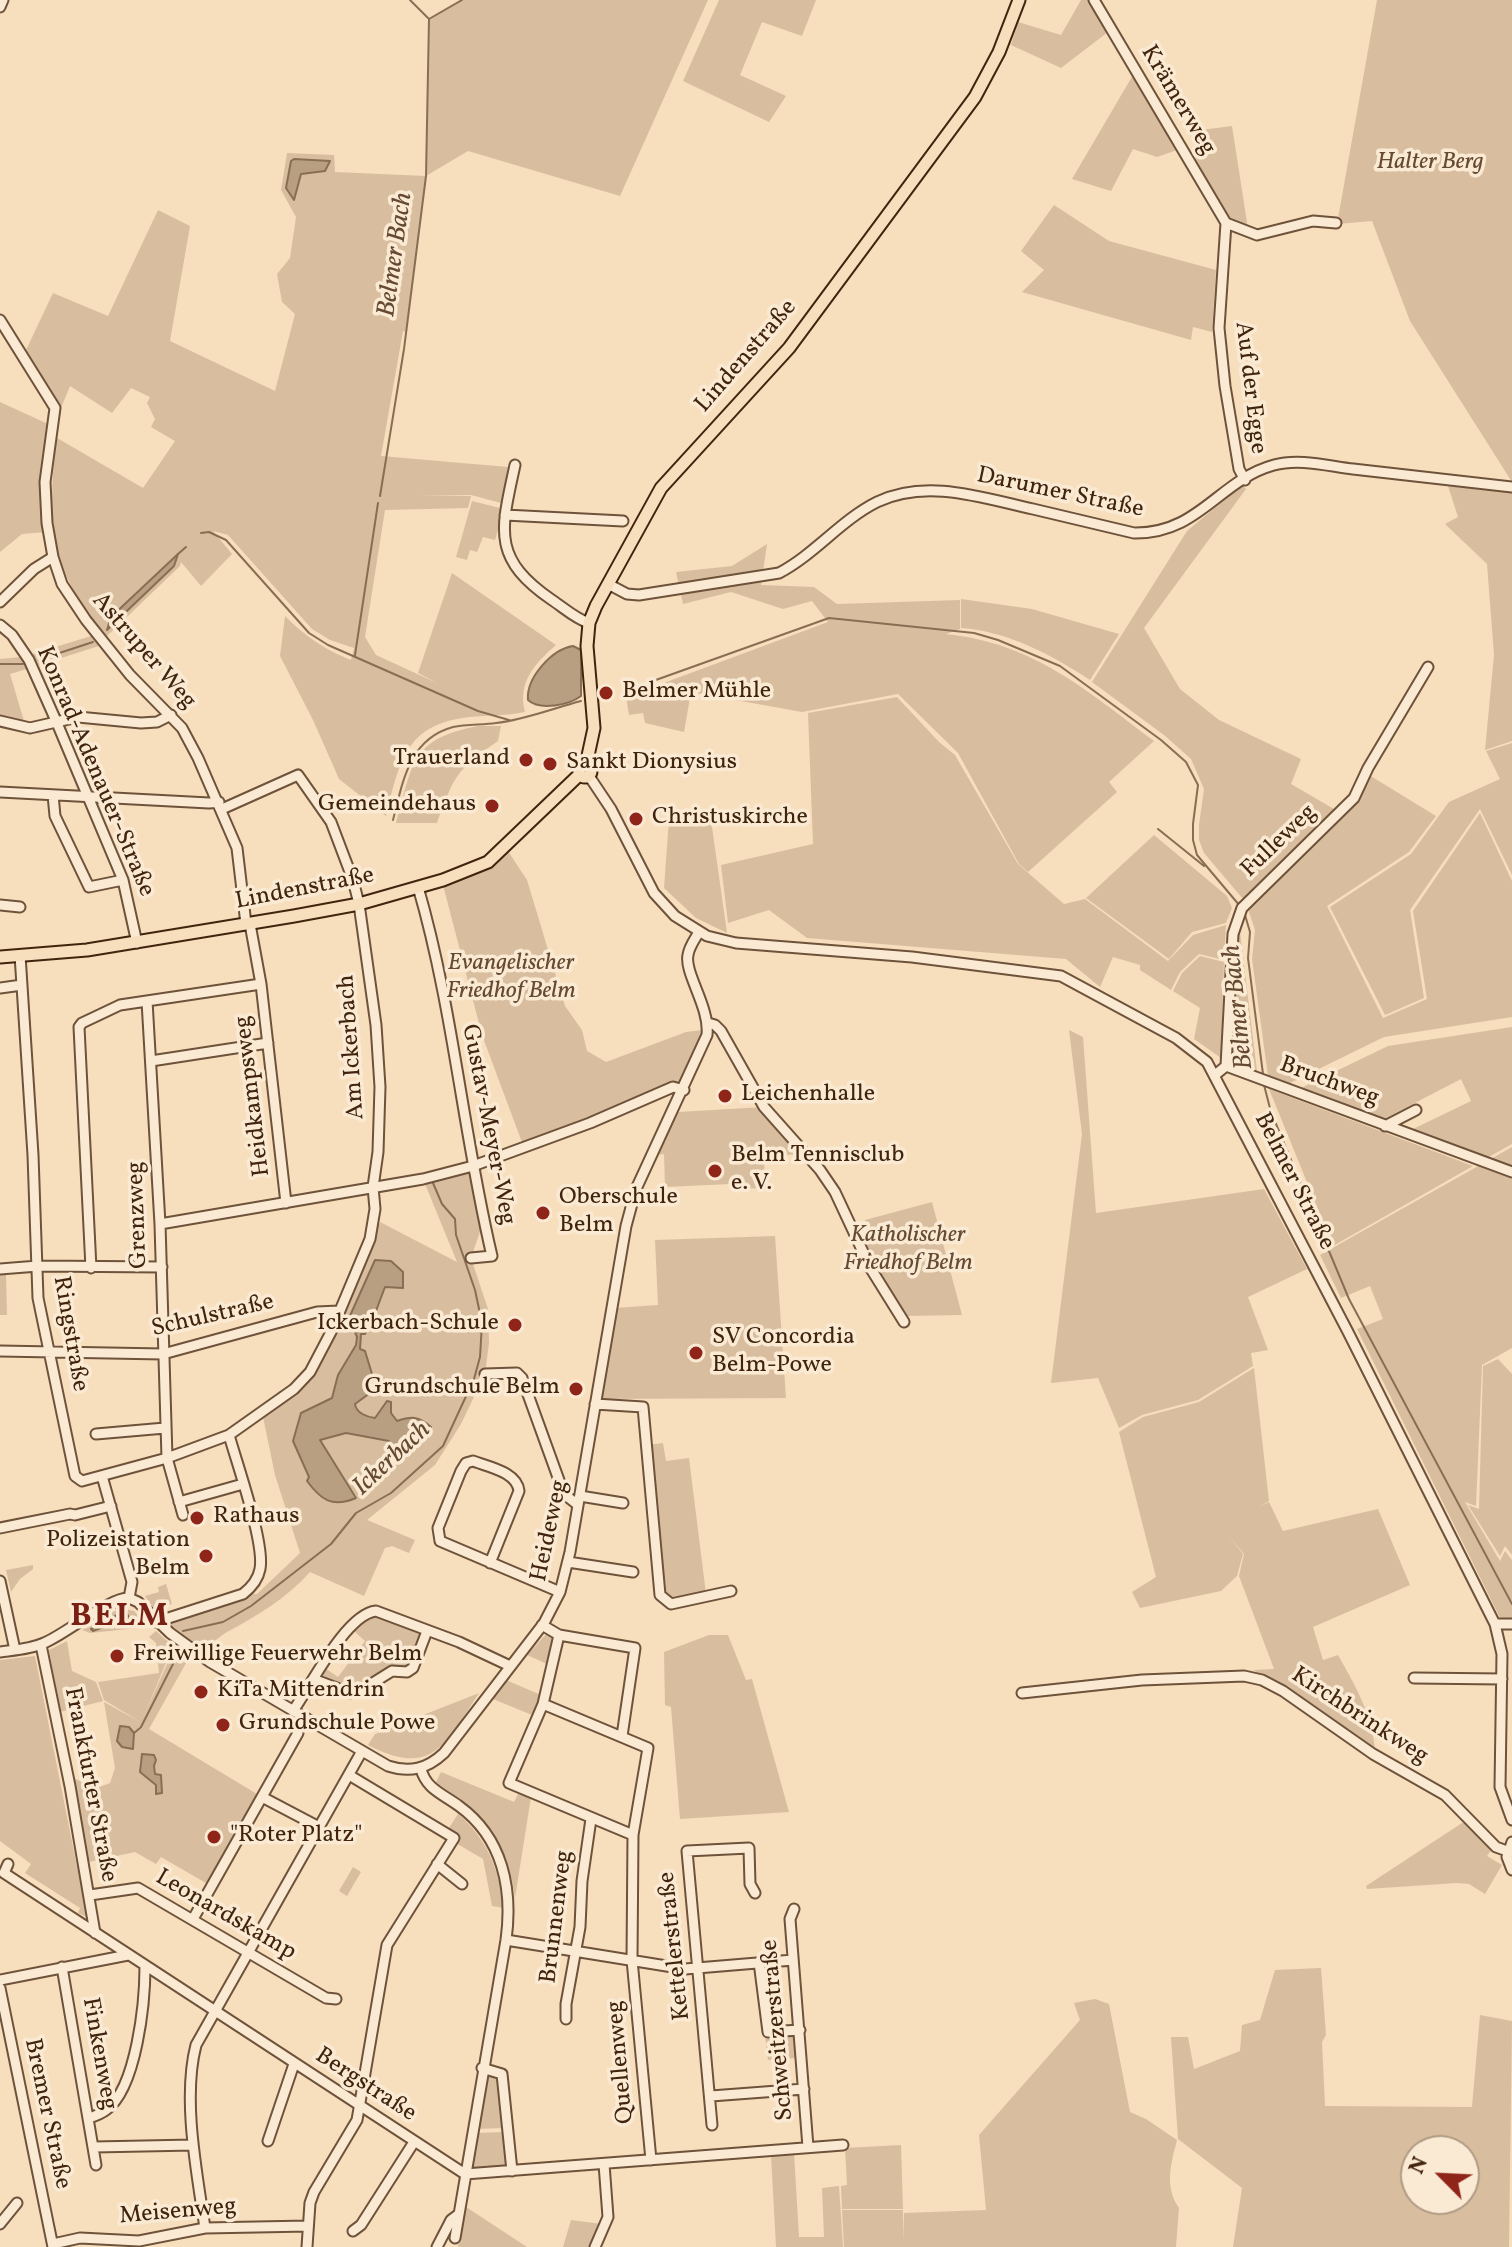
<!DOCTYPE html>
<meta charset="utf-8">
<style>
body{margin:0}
#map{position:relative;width:1512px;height:2247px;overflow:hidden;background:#f7debd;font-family:Vollkorn,serif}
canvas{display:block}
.north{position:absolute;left:1400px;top:2135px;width:80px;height:80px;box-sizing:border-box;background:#faead4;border:2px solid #b09b85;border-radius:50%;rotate:294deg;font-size:22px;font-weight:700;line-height:32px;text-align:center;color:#41240e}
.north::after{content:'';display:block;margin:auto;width:28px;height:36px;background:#8f2418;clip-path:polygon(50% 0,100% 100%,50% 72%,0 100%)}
</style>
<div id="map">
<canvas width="1512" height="2247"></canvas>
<div class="north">N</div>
</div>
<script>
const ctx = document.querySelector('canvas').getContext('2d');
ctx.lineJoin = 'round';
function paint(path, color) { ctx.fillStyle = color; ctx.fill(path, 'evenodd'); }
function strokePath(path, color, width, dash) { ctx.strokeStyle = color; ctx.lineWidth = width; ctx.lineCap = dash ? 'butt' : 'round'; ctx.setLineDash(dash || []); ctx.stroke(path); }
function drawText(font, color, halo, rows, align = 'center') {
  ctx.font = font + ' Vollkorn,serif'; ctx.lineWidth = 7; ctx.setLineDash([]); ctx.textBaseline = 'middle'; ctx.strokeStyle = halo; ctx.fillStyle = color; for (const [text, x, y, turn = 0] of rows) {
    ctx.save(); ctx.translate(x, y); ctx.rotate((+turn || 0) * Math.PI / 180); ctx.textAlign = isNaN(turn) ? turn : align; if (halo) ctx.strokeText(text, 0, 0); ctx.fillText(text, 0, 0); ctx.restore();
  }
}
const green = new Path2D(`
 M462,0H708L620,196L468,151L426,176L406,332L403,331L381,456L508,467L501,503L471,495L418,496H471L468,508L385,510L365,637L376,655L439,684L418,673L452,573L556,645C535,663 517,683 525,712C506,716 488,715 470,717C405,724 400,761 386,816L339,779L313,720L280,656L285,616C306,637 324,649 351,660L354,648L330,640L312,629L228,535L213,531L232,554L201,586L181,562L180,566L107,636C50,575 46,516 57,438L143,488L175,441L151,427L155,419L147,403L150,397L131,388L112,413L70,386L61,408L26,350L53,293L108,316L158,210L190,226L170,341L275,391L295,314L282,302L277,274L290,258L296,217L281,190L287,153L334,155L335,172L426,176L429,19Z
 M719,0H816L802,36L762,22L740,75L786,96L769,122L683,81Z
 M1081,0H1090L1108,32L1061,68L1011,45L1018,22L1061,35Z
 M1377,0H1512V482L1410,321L1372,221L1337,224Z
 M1133,75L1177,150L1157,157L1133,149L1111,191L1072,179Z
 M1232,126L1248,229L1228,220L1195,162L1201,130Z
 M1054,205L1109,241L1216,270L1212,332L1193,327L1191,340L1022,292L1044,270L1021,251Z
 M0,402L48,424L44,481L47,532L22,534L0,552Z
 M1242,485L1246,489L1144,628L1180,689L1219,720L1301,759L1291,784L1334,809L1243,899L1204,853L1199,840V825L1204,789L1191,759L1164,735L1092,682L1187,531Z
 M1448,486L1512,493V741L1485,750L1494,655L1487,564L1445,524L1458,517Z
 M472,501L504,509L495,540L483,537L477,552L470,550L467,560L456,557Z
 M767,544L761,585L814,587L837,604L960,600V629L946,634C1034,643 1087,691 1154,741L1109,782L1117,792L1028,872L1019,864L958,753L898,694L802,712L691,692L684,732L645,723L643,713L629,715L626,697L828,622L812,601L783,609L731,592L683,604L676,572L732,566Z
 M961,599L1032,609L1119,634L1090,680C1052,655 1007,631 961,628Z
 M91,636L99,646L39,665L33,654Z
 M21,657L27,669L10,674L24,721H0V659Z
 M897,697L939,742L955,755L1018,864L1064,904L1085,899L1168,961L1193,935L1226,925L1224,960L1199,954L1180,972L1171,990L1140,970V965L1113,957L1100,987L1066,959L807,938L769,910L728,923L721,865L813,844L808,713Z
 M478,726H501L498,741C455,771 455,775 437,823H396C413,764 410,739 478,726Z
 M1512,743V875L1480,809L1410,910L1424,998L1385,1015L1330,907L1411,854L1449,802L1500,779L1486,751Z
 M1369,775L1436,816L1409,852L1327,906L1383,1018L1427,999L1413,911L1480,813L1512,881V1017L1384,1037L1288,1084L1268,1076L1252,959L1255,930L1248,909L1358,802Z
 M710,813L727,933L696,918L664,888L669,819Z
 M1154,835L1227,896L1232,908L1226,923L1192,932L1169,959L1086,898Z
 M508,851L527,880L565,1006L582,1030L587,1051L606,1062L686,1032L702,1030V1037L681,1082L671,1084L523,1145L482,1035L443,885L499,858Z
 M1239,924L1257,1071L1231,1062Z
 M1200,956L1224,962L1221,1058L1194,1039L1200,1008L1173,991L1182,973Z
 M1512,1027V1144L1487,1158L1411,1130L1471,1101L1461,1079L1384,1119L1299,1089L1388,1046Z
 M1069,1030L1083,1037L1096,1213L1264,1189L1307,1269L1248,1297L1268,1350L1251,1353L1253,1366L1198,1400L1142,1415L1119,1428L1098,1378L1051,1383L1082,1134Z
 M1269,1089L1473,1166L1333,1246Z
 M764,1107L806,1154L764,1156L765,1188L732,1189L731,1184L665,1187L664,1154L656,1155L678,1112Z
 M1512,1147V1348L1482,1365L1476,1506L1465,1502L1500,1561L1505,1551L1512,1560V1630H1506L1357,1329L1383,1319L1370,1286L1341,1298L1320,1255Z
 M473,1166L484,1220L471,1258L488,1309L489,1343L485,1374L461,1424L435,1465L367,1520L415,1540L409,1553L392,1546L385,1548L364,1596L310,1572C287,1598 257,1616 227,1632C218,1637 211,1647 200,1646C181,1646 170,1633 156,1622L243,1594H257L300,1553L275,1475L263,1417L316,1374L380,1222L457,1262L423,1179Z
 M932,1202L962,1315L904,1316L862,1246L872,1243L865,1220Z
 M775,1236L786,1398L602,1399L615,1308L658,1305L655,1240Z
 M0,1274H6L7,1315H0Z
 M1498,1359L1512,1374V1555L1505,1546L1500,1556L1468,1505L1479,1509L1483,1366Z
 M1254,1368L1269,1501L1259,1507L1269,1502L1283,1531L1378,1509L1410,1585L1313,1627L1323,1660L1338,1655C1355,1685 1373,1716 1375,1751L1310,1703L1253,1670L1274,1669L1239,1576L1244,1554L1228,1535L1243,1554L1237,1576L1221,1591L1140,1608L1132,1592L1156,1577L1119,1432L1143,1417L1199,1402Z
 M663,1443L666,1461L689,1458L706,1594L671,1601L665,1598L648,1445Z
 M33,1565V1569L20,1579L11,1592L6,1570Z
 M166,1584L172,1604L160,1608L161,1611L156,1613L145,1596L159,1592L158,1587Z
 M120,1608L134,1611L144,1622L138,1628L90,1633L82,1630Z
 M377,1614L420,1630L422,1636L411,1665L405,1669L386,1668L353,1687L321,1676L325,1668L338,1677L365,1641L354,1631C357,1620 366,1618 377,1614Z
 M156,1631L173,1646L143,1718L175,1646L190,1656L149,1729L262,1797L211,1886L161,1857L156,1864L135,1852L84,1863L68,1776L97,1788L110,1783L115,1768L104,1702L142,1723L104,1700L98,1682L159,1673L156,1643L149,1637Z
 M547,1633L552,1638L547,1664L527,1655Z
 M709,1635H728L746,1680L752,1679L789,1812L680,1819L671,1707L665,1705L664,1652Z
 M67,1641L72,1671L96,1682L103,1701L60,1712L49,1650Z
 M35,1656L87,1917L78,1913L80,1908L25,1873L31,1864L0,1841V1660Z
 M506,1680L541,1695L532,1715L493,1699Z
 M479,1693C446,1743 433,1779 368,1745L375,1734Z
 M441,1772L514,1802L519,1792L531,1797L515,1898C509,1845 480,1810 435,1784Z
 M458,1814C487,1838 500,1872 504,1908L492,1906L483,1859L454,1842L447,1831Z
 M1462,1823H1470L1493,1848L1487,1856L1502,1865L1485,1894L1469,1884L1457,1883L1367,1889L1366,1886Z
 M353,1867L361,1872L347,1896L339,1891Z
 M1321,1968L1326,2035L1322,2042L1325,2106L1472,2107L1480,2015L1512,2021L1509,2247H1233L1242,2188L1178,2139L1171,2037H1188L1194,2069L1240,2051L1242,2025L1260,2020L1275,1970ZM1416,2151H1464V2199H1416Z
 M1095,1999L1109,2004L1130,2112L1146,2119L1177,2140C1171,2163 1164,2187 1179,2208L1176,2247H844L842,2210H903V2242L904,2213L986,2210L979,2135L1080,2020L1074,2003Z
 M795,2033L797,2058L768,2060L765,2035Z
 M484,2070L500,2075L505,2128L474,2129Z
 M506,2132V2170L468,2172L474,2133Z
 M901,2145L903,2209H842L841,2186L847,2185L845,2148Z
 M794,2153L799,2237H824L822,2188L839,2186L843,2247H776L771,2155Z
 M466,2207L527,2247H458Z
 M571,2220L602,2224L594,2247H563Z`);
const water = new Path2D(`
 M294,159L330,161L325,171L301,174L294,200L286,188L291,161Z
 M178,554L174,566L107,630L111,617Z
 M573,646L581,650V696C569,705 540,711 528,700C526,678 552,649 573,646Z
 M375,1260L391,1261L403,1272V1288L385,1287L373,1319L365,1334H361L360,1349L365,1351L372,1374L370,1393L355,1404C356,1413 367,1417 375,1418L387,1401L391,1402V1413L397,1421C412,1416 418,1416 431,1427V1432L399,1461L393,1456L394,1448L389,1441L346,1433L320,1440L356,1498C332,1508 321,1500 307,1481L309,1477L293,1441L301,1413L332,1398L338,1375L356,1345L357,1337L349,1318Z
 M121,1613L127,1614L130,1619L127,1625H109L93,1631L91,1629Z
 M120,1726L129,1727L134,1733L133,1749L122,1747L117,1741Z
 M142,1754L154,1755L156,1760L154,1766L155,1774L161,1775L162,1793L156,1794V1785L140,1772Z`);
const stream = new Path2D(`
 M410,0L428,18
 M429,19L462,0
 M380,496L404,349L426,176L429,19
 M201,533L209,532L226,540L309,633L328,645L478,711L509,720
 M178,554L186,547
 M355,655L378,503
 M41,659L93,642
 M0,664H23
 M653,681L829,618L974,633L998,640L1060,666L1161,740L1186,762L1198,785L1193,824V840L1197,855L1240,906
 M393,820C403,781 409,739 453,727C467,724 482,725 496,723C524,720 554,708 581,701
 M1158,829L1204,866
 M1245,915L1250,932L1248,958L1263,1074
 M1264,1085L1271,1112L1349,1299L1512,1604
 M183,1631L223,1622L251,1606L331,1544L356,1513L391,1493L443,1446L474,1379L480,1357L482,1323L475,1290L456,1235L455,1219L442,1204L433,1183
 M141,1727L175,1660
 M134,1733L140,1728`);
const minor = new Path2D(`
 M1094,0L1226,223
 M0,7L3,0
 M1226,223L1219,328L1225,386L1239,469L1245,480
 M1226,223L1257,235L1313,221L1336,223
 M0,320L55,408L45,482L47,523L53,557L62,584L86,620L130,675L182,728L198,758L237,848L246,924
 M515,465C501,530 491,558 552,600C564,608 576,619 589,623
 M505,515L623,521
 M608,584L627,594L639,595L779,573C815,554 841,520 877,502C927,478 983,498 1033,509C1066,517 1100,525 1134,533C1199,534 1219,480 1274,465C1299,458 1328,466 1353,469C1406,475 1459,481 1512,487
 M0,602L34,569L53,557
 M0,625L12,635L29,660L57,723L123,880L137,943
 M0,721L30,728L78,717L141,723L157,722L171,715
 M589,776L611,809L654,893L675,916L707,936L736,943L912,957L1061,976L1176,1038L1207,1062L1348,1332L1495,1624L1502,1654L1500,1787L1512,1820
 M0,792L209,803L219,802
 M53,795L55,816L89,887L123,880
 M418,887C453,1007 463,1134 492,1256L471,1258
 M0,905L20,907
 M250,924L261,984L286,1203
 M20,955L33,1155L38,1298L75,1476L82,1481L167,1458L229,1435L294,1389L310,1372L331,1332L370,1239L375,1209L373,1187L378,1152L380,1087L376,1025L359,904L353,880L331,822L298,775L222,809
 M0,988L22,985
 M147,1001L160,1224L167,1458L183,1515
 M708,1023L715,1025L721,1031L764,1107L820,1170L835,1192L871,1269L904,1322
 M151,1061L268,1043
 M1226,1066L1233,934L1242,908L1354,798L1368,768L1428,667
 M1215,1075L1226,1066L1512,1172
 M1385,1126L1416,1110
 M160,1224L423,1179L473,1166L590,1123L673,1087L684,1090
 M91,1268L79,1027L82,1023L120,1005L261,984
 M0,1269L38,1266L162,1267
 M0,1351L163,1354L317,1312L339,1311
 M485,1374L517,1373L522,1378L564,1494L578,1505
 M595,1404L643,1407L660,1595L671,1604L731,1591
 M96,1434L165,1428
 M102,1476L132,1582L129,1598
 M580,1496L623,1503
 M179,1502L243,1484
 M0,1528L70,1514L75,1515L111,1506
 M568,1562L633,1572
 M490,1563L519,1491C517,1472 489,1467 473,1461L466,1463L461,1471L438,1528L440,1541L560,1592
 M0,1581L15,1650
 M129,1598L138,1602L170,1633L210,1662L388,1766C410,1773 427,1769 444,1753L544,1623L560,1592L570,1552L626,1226L636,1189L707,1035C710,1007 684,973 688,955C689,947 695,939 699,932
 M156,1622L243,1594C252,1587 258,1580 260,1569C265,1543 237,1464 229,1435
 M1495,1624H1512
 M542,1625L559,1635L635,1648L622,1736
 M559,1635L543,1704L509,1783L633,1835
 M41,1645L70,1786L95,1933
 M0,1652C15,1650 31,1649 44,1643C66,1634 110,1597 129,1598
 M1414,1678L1502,1679
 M313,1679L350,1693L368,1686L392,1671L407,1672L413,1668L427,1631
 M1022,1693L1142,1680L1244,1676L1262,1680L1283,1691L1373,1754L1445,1795L1496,1847L1507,1851
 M543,1704L648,1748L633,1835L632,1960L651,2160
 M293,1711C310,1687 346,1614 376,1611L459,1642L510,1666
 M421,1769C426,1789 443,1794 459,1806C503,1838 513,1889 506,1940L455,2238
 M262,1797L319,1827
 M1512,1842L1507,1857L1512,1870
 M8,1864L4,1873L465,2174L843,2145
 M437,1864L462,1884
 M90,1895L138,1888L326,1998L336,1999
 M794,1909L790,1919L808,2147
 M193,1919L298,1733
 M506,1940L685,1969L793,1960
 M759,1962L768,2032L800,2030
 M62,1967L96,2165
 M0,1980L128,1955
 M0,1988L53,2247
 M566,2019V2004L580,1927L582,1881L591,1819
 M482,2068L502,2074L512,2171
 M711,2096L804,2089
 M89,2118C95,2116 101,2114 106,2110C137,2088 145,2001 145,1966
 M712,2125L687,1851L749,1848L750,1884L755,1893
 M268,2141L294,2064
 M94,2147L193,2145
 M0,2224L17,2203
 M205,2228C197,2173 182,2099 196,2045L362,1751
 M353,2231L361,2225L414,2142
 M53,2244L80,2238L139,2241L205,2228L308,2226
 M307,2247L310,2203L314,2192L357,2120L387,1945L454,1838L349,1775
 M437,2247L451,2220L459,2214
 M595,2247L608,2217L604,2164`);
const major = new Path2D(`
 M586,765L594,728L587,646L589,623L596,606L661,488L789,348L975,97L999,52L1019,0
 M579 771a6 6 0 1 1 12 0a6 6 0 1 1-12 0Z
 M0,957L87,950L294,916L359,904L443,880L488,862L580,774`);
const markers = [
 [606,693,8,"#8f2418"],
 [526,760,8,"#8f2418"],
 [550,764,8,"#8f2418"],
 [492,806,8,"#8f2418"],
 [636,819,8,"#8f2418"],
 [725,1096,8,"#8f2418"],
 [715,1171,8,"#8f2418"],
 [543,1213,8,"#8f2418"],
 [515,1325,8,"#8f2418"],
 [696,1353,8,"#8f2418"],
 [576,1389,8,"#8f2418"],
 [197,1518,8,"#8f2418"],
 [206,1556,8,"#8f2418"],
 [117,1656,8,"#8f2418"],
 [201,1692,8,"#8f2418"],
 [223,1725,8,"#8f2418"],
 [214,1837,8,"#8f2418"]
];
const streetNames = [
 ["Krämerweg",1177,101,59],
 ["Lindenstraße",747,357,-49],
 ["Auf der Egge",1249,388,83],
 ["Darumer Straße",1060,494,12],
 ["Astruper Weg",143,652,49],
 ["Konrad-Adenauer-Straße",94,772,67],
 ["Fulleweg",1280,842,-44],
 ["Lindenstraße",305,890,-11],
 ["Am Ickerbach",353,1047,-94],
 ["Bruchweg",1329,1083,20],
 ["Heidkampsweg",254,1096,-97],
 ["Gustav-Meyer-Weg",487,1125,79],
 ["Belmer Straße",1293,1182,63],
 ["Grenzweg",139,1215,-92],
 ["Schulstraße",213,1317,-13],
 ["Ringstraße",69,1334,80],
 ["Heideweg",551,1531,-78],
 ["Kirchbrinkweg",1359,1717,33],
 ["Frankfurter Straße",89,1785,79],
 ["Leonardskamp",225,1916,30],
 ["Brunnenweg",558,1917,-83],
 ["Kettelerstraße",676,1946,-96],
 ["Schweitzerstraße",779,2030,-95],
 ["Finkenweg",98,2054,80],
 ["Quellenweg",622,2062,-95],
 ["Bergstraße",365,2086,33],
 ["Bremer Straße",46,2114,78],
 ["Meisenweg",178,2213,-5]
];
const parkNames = [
 ["Halter Berg",1430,164],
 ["Evangelischer",511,965],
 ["Friedhof Belm",511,993],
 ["Katholischer",908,1237],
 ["Friedhof Belm",908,1265]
];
const poiNames = [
 ["Belmer Mühle",622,693],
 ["Trauerland",510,760,"right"],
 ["Sankt Dionysius",566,764],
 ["Gemeindehaus",476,806,"right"],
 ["Christuskirche",652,819],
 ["Leichenhalle",741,1096],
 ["Belm Tennisclub",731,1157],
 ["e. V.",731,1185],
 ["Oberschule",559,1199],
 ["Belm",559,1227],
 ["Ickerbach-Schule",499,1325,"right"],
 ["SV Concordia",712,1339],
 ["Belm-Powe",712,1367],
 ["Grundschule Belm",560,1389,"right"],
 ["Rathaus",213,1518],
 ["Polizeistation",190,1542,"right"],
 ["Belm",190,1570,"right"],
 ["Freiwillige Feuerwehr Belm",133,1656],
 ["KiTa Mittendrin",217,1692],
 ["Grundschule Powe",239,1725],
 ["\"Roter Platz\"",230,1837]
];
const waterNames = [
 ["Belmer Bach",397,255,-82],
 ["Belmer Bach",1240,1007,-96],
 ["Ickerbach",393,1460,-43]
];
const districtNames = [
 ["BELM",120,1619]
];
paint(green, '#d8be9f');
paint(water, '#b99f82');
strokePath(water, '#896e54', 2);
strokePath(stream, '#896e54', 2);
strokePath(minor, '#6e523a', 13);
strokePath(major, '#41240e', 15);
strokePath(minor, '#faead4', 9);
strokePath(major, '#f7debd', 11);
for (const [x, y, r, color] of markers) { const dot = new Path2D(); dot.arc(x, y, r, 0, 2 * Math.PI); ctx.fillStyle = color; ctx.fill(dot); strokePath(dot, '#faead4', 3); }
drawText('24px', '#41240e', '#faead4', streetNames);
drawText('italic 24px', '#674a32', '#faead4', parkNames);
drawText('24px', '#41240e', '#faead4', poiNames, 'left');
drawText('italic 26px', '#654931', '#faead4', waterNames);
ctx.letterSpacing = '2px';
drawText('bold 32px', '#7a1f14', '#faead4', districtNames);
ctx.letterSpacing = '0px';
</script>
